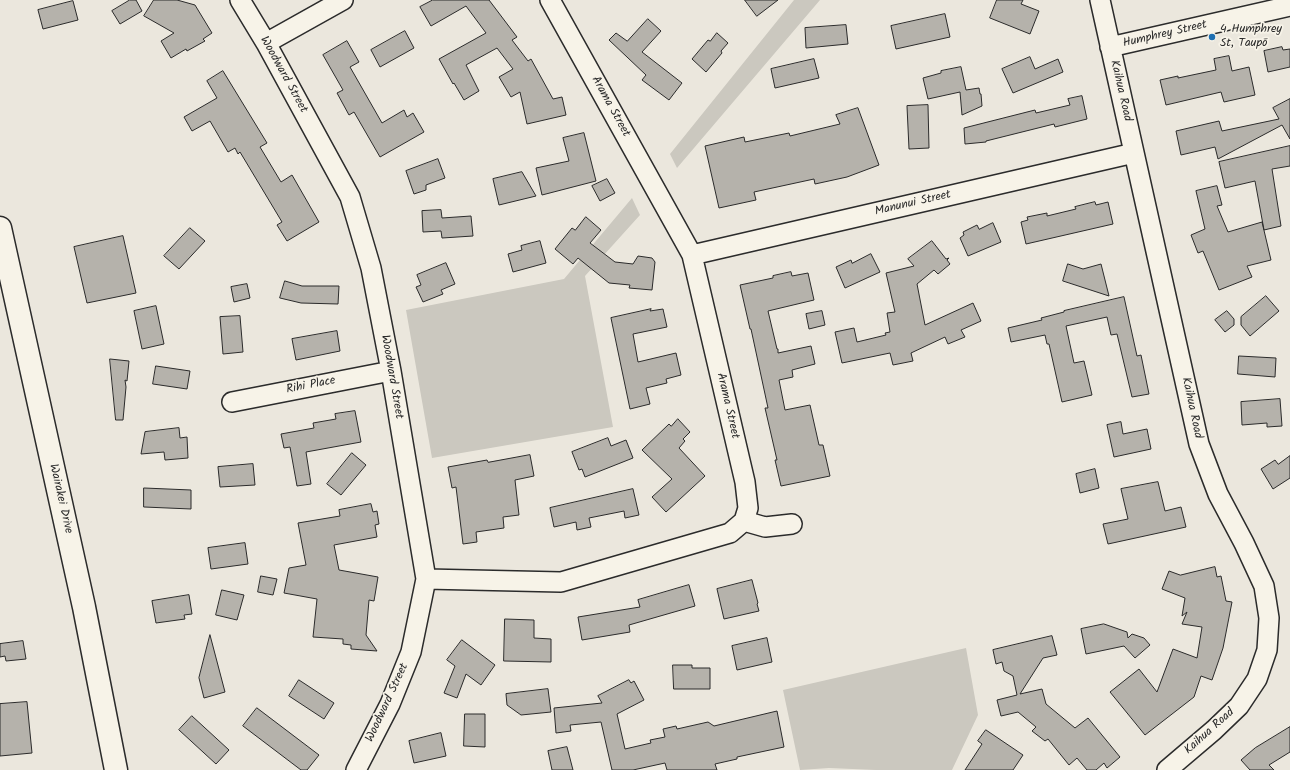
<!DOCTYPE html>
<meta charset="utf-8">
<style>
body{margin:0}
canvas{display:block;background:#ebe7dd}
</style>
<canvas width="1290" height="770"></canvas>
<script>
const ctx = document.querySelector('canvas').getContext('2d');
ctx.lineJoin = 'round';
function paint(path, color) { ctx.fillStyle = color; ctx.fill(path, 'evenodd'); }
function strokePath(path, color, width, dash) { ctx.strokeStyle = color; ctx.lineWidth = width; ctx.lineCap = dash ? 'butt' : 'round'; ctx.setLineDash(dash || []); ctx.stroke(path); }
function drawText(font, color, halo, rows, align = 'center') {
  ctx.font = font + ' Kalam,sans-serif'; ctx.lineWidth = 3.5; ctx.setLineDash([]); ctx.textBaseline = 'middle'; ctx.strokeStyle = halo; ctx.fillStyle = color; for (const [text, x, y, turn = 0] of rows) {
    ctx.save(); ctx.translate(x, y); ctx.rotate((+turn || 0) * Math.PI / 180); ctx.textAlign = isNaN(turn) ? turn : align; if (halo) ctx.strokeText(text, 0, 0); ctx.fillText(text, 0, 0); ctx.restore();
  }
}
const green = new Path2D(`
 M794,0H820L677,168L670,154Z
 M632,198L640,215L585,276L613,427L432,458L406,310L564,279Z
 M966,648L978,715L952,770H876L829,768L800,770L783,690Z`);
const building = new Path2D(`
 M130,0H136L142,11L120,24L112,11Z
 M154,0H177L195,5L212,33L203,39L205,41L187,51L186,49L171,58L161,41L174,33L144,16Z
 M433,0H489L517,37L512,40L528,61L531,59L553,99L562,97L566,115L527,124L520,92L511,97L499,77L513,69L497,48L466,65L479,91L464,100L454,83L453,84L439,59L486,33L466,6L431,26L420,7Z
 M745,0H778L757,16Z
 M997,0H1023L1021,4L1039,11L1030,34L990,18Z
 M73,1L78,20L43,29L38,10Z
 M945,14L950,37L896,49L891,26Z
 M648,19L661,31L642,52L682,83L669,100L642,80L646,75L609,40L616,33L627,41Z
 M846,25L848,44L806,48L805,28Z
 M405,31L414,48L380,67L371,50Z
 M717,33L728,43L721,51L722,53L706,72L692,59L708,40L710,41Z
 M347,41L359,62L350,67L382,123L404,110L407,117L413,113L424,132L380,157L354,112L349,115L337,93L343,90L323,55Z
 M1282,47L1283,50L1290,49V67L1268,72L1264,51Z
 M1229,56L1232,71L1249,67L1255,95L1224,102L1221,92L1166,105L1160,80L1178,76V78L1216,70L1214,59Z
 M1030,57L1035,69L1058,59L1063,72L1013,93L1002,69Z
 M814,59L819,78L775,88L771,69Z
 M961,67L966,90L979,88L980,94H981L982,106L962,115L960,92L928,99L923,78L941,73V71Z
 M223,71L267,143L260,147L281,182L292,175L319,222L287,241L277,225L282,222L240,152L238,154L235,148L228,152L210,121L192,131L184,117L217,98L207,81Z
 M1082,96L1087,119L1055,127L1054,124L986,141V142L965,144L964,128L1035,110L1036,113L1070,105L1068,99Z
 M1290,99V139L1282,125L1218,159L1215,147L1181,155L1176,131L1219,121L1222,131L1279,119L1273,108Z
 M928,105L929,148L909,149L907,106Z
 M858,108L879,165L847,177L815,184L814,179L754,192L756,200L719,208L705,146L744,137L745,142L789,133L790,136L840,124L836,115Z
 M584,133L596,181L542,195L536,168L569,161L563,138Z
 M1290,146V166L1272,169L1281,226L1264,230L1255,181L1225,188L1219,162Z
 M438,159L445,178L426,185V190L414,194L406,171Z
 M522,172L536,196L499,205L493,179Z
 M607,179L615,193L600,201L592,186Z
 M1217,186L1222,205L1217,206L1228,232L1262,222L1271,260L1247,266L1252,277L1219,290L1203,251L1198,253L1191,235L1205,229L1196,191Z
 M1095,202L1096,205L1108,202L1113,224L1026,244L1021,222L1028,220L1027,217L1047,213V216L1076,209L1075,207Z
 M441,210L442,218L471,216L473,236L442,238L441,231L423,232L422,211Z
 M586,217L601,230L590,243L615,262L633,264L638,256L652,258L655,262L652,290L629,288L630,285L609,283L578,258L573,264L555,249L572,228L575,230Z
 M993,223L1001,242L968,256L960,238L964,235L963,232L977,225L979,229Z
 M190,228L205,241L179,269L164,256Z
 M123,236L136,293L87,303L74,247Z
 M540,241L546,263L513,272L508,254L522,250L521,246Z
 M932,241L946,259L949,258L947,260L950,264L938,274L934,270L917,284L925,325L973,303L981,321L961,330L965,337L948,344L945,337L911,353L913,361L893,365L890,353L842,363L835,332L854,328L857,342L886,335L885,333L890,332L887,313L895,312L886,273L914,266L908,259Z
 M871,254L880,272L845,288L836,267L851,260L852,263Z
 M446,263L455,284L441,290L443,294L423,302L416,287L421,285L417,275Z
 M1068,264L1083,269L1101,264L1109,296L1063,281Z
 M791,272L792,276L808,273L814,300L768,311L777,349H778V353L811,346L815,364L792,370L793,377L779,380L785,410L810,405L819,445H823L830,476L781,486L775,460H777L765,408H768L751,329H750L740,285L773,278V276Z
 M285,281L302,286H339L338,304L301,303L280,298Z
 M247,284L250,298L234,302L231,287Z
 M1266,296L1279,311L1250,336L1241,325V317Z
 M1124,297L1137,356L1141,355L1149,394L1132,397L1117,334L1111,335L1107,317L1066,326L1074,363L1084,361L1092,395L1062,402L1049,344H1047L1045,335L1011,342L1008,328L1042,320L1041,318L1064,312V311Z
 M156,306L164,344L142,349L134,311Z
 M651,309L650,311L663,309L667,327L633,334L638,362L676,353L681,375L666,379L667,383L646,388L650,404L630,409L611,318Z
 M822,311L825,325L809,329L806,314Z
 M1227,311L1234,319V325L1225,332L1215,320Z
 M240,316L243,352L223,354L220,317Z
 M337,331L340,351L296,360L292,339Z
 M1239,356L1276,358L1275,377L1238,374Z
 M110,359L129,361L127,381L125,380L126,387L123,420H116Z
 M156,366L190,371L187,389L153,384Z
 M1280,399L1282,426L1267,427V423L1242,425L1241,402Z
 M355,411L361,442L306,452L311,484L297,486L290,447L284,448L281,434L314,428L313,423L336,419L335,414Z
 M678,419L690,432L683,439L685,441L679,448L705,476L666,512L652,497L672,479L642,450L669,424L671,426Z
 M1121,422L1123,434L1147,429L1151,449L1114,457L1107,425Z
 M179,428L180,438L187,437L188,458L165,460L164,452L141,454L145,432Z
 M608,438L611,446L626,440L633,458L585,477L582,469L579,470L572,452Z
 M352,453L366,465L341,495L327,484Z
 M530,455L534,476L515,480L519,515L503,517L504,528L476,532L477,542L463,544L456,487L452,488L448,467L487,460L488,462Z
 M1290,456V478L1273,489L1261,469L1275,460L1278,464Z
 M253,464L255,485L220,487L218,467Z
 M1095,469L1099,488L1080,493L1076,474Z
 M1158,482L1165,511L1181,507L1186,527L1108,544L1103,524L1128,519L1121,489Z
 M144,488L191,490V509L144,507Z
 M633,489L639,515L625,518L624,511L589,518L591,527L577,530L576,522L554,527L550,508Z
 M371,504L373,512L377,511L379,524L375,525L377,537L334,545L339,570L378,577L374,601L369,600L366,635L377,651L351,649V645L343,644V639L313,637L317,599L284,593L289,568L306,565L298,523L340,516L339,510Z
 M245,543L248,564L211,569L208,548Z
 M1215,567L1217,577L1221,576L1226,601L1232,602L1223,648L1212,680L1201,676L1194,697L1145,735L1110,692L1139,669L1157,692L1173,649L1197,658L1202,627L1182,624L1187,612L1182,616L1185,598L1162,589L1169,571L1180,575Z
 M261,576L277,579L273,595L258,592Z
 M752,580L758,603L757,604L759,611L724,619L717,589Z
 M689,585L695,606L629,625L630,632L582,640L578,617L640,607L638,600Z
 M222,590L244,595L237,620L216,615Z
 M189,595L192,614L184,615L185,619L156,623L152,601Z
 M505,619L534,620V638L551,639V662L504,661Z
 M1104,624L1127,632L1128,638L1132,634L1144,638L1150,645L1135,658L1124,646L1086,654L1081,629Z
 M210,635L225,692L204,698L199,678Z
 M1052,636L1057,655L1043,658L1020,694L1042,689L1046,704L1075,728L1088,718L1120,757L1107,768L1104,763L1096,770H1087L1077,758L1069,765L1048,739L1045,741L1032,731L1036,727L1018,712L1001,716L997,700L1017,695L1013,676L1004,671L1002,662L996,664L993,650Z
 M767,638L772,662L737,670L732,646Z
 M462,640L495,665L481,685L466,674L457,698L444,693L455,666L447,660Z
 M23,641L26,659L6,661L5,656L0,657V644Z
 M673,665H692V668H710V689H674Z
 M299,680L334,703L324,719L289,696Z
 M629,680L631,683L634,681L644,700L617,714L625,749L651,743L650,740L665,737L663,729L676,726L677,729L708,722L714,726L777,711L784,747L737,757V759L715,764L717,770H667L665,763L633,770H612L601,722L570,725L571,731L556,733L554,708L602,703L598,696Z
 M548,689L551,712L521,715L507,705L506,694Z
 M27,702L32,753L0,756V704Z
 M257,708L319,755L307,770H301L243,726Z
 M465,714H485V747L464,746Z
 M192,716L229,750L216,764L179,730Z
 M1290,727V752L1269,765L1274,770H1250L1241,760L1255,748Z
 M986,730L1023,755L1013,770H965L982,744L978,741Z
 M441,733L446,756L414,763L409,741Z
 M567,747L573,770H552L548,751Z`);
const minor = new Path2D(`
 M240,0L266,43L350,197L371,268L391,371L426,579L411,652L390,704L356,770
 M1100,0L1199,444L1218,494L1244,543L1264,586L1269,618L1267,650L1257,679L1239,706L1214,730L1167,770
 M266,43L343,0
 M1110,47L1290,6
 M692,255L1134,153
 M232,402L391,371
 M744,521L765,527L792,524
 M426,579L561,582L730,533L744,521L748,508L745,482L692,255L550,0`);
const secondary = new Path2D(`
 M0,228L84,607L116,770`);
const markers = [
 [1212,37,4,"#1f6fb2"]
];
const poiNames = [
 ["4 Humphrey",1220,30],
 ["St, Taupō",1220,44]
];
const streetNames = [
 ["Humphrey Street",1165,35,-13],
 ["Woodward Street",283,75,61],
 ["Kaihua Road",1120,91,77],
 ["Arama Street",610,107,61],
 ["Manunui Street",913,204,-13],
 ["Woodward Street",391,377,80],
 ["Rihi Place",311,386,-11],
 ["Arama Street",727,406,77],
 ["Kaihua Road",1191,408,78],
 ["Wairakei Drive",60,499,77],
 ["Woodward Street",388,703,-65],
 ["Kaihua Road",1210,732,-42]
];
paint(green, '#cbc8bf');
paint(building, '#b5b2ab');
strokePath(building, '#2b2b2b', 1);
strokePath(minor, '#2b2b2b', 22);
strokePath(secondary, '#2b2b2b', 25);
strokePath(minor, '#f7f3e8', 19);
strokePath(secondary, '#f7f3e8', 22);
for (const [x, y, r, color] of markers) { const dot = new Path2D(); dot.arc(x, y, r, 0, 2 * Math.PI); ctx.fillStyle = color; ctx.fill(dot); strokePath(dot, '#f7f3e8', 1.5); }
drawText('12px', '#2b2b2b', '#f7f3e8', poiNames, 'left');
drawText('12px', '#2b2b2b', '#f7f3e8', streetNames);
</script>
